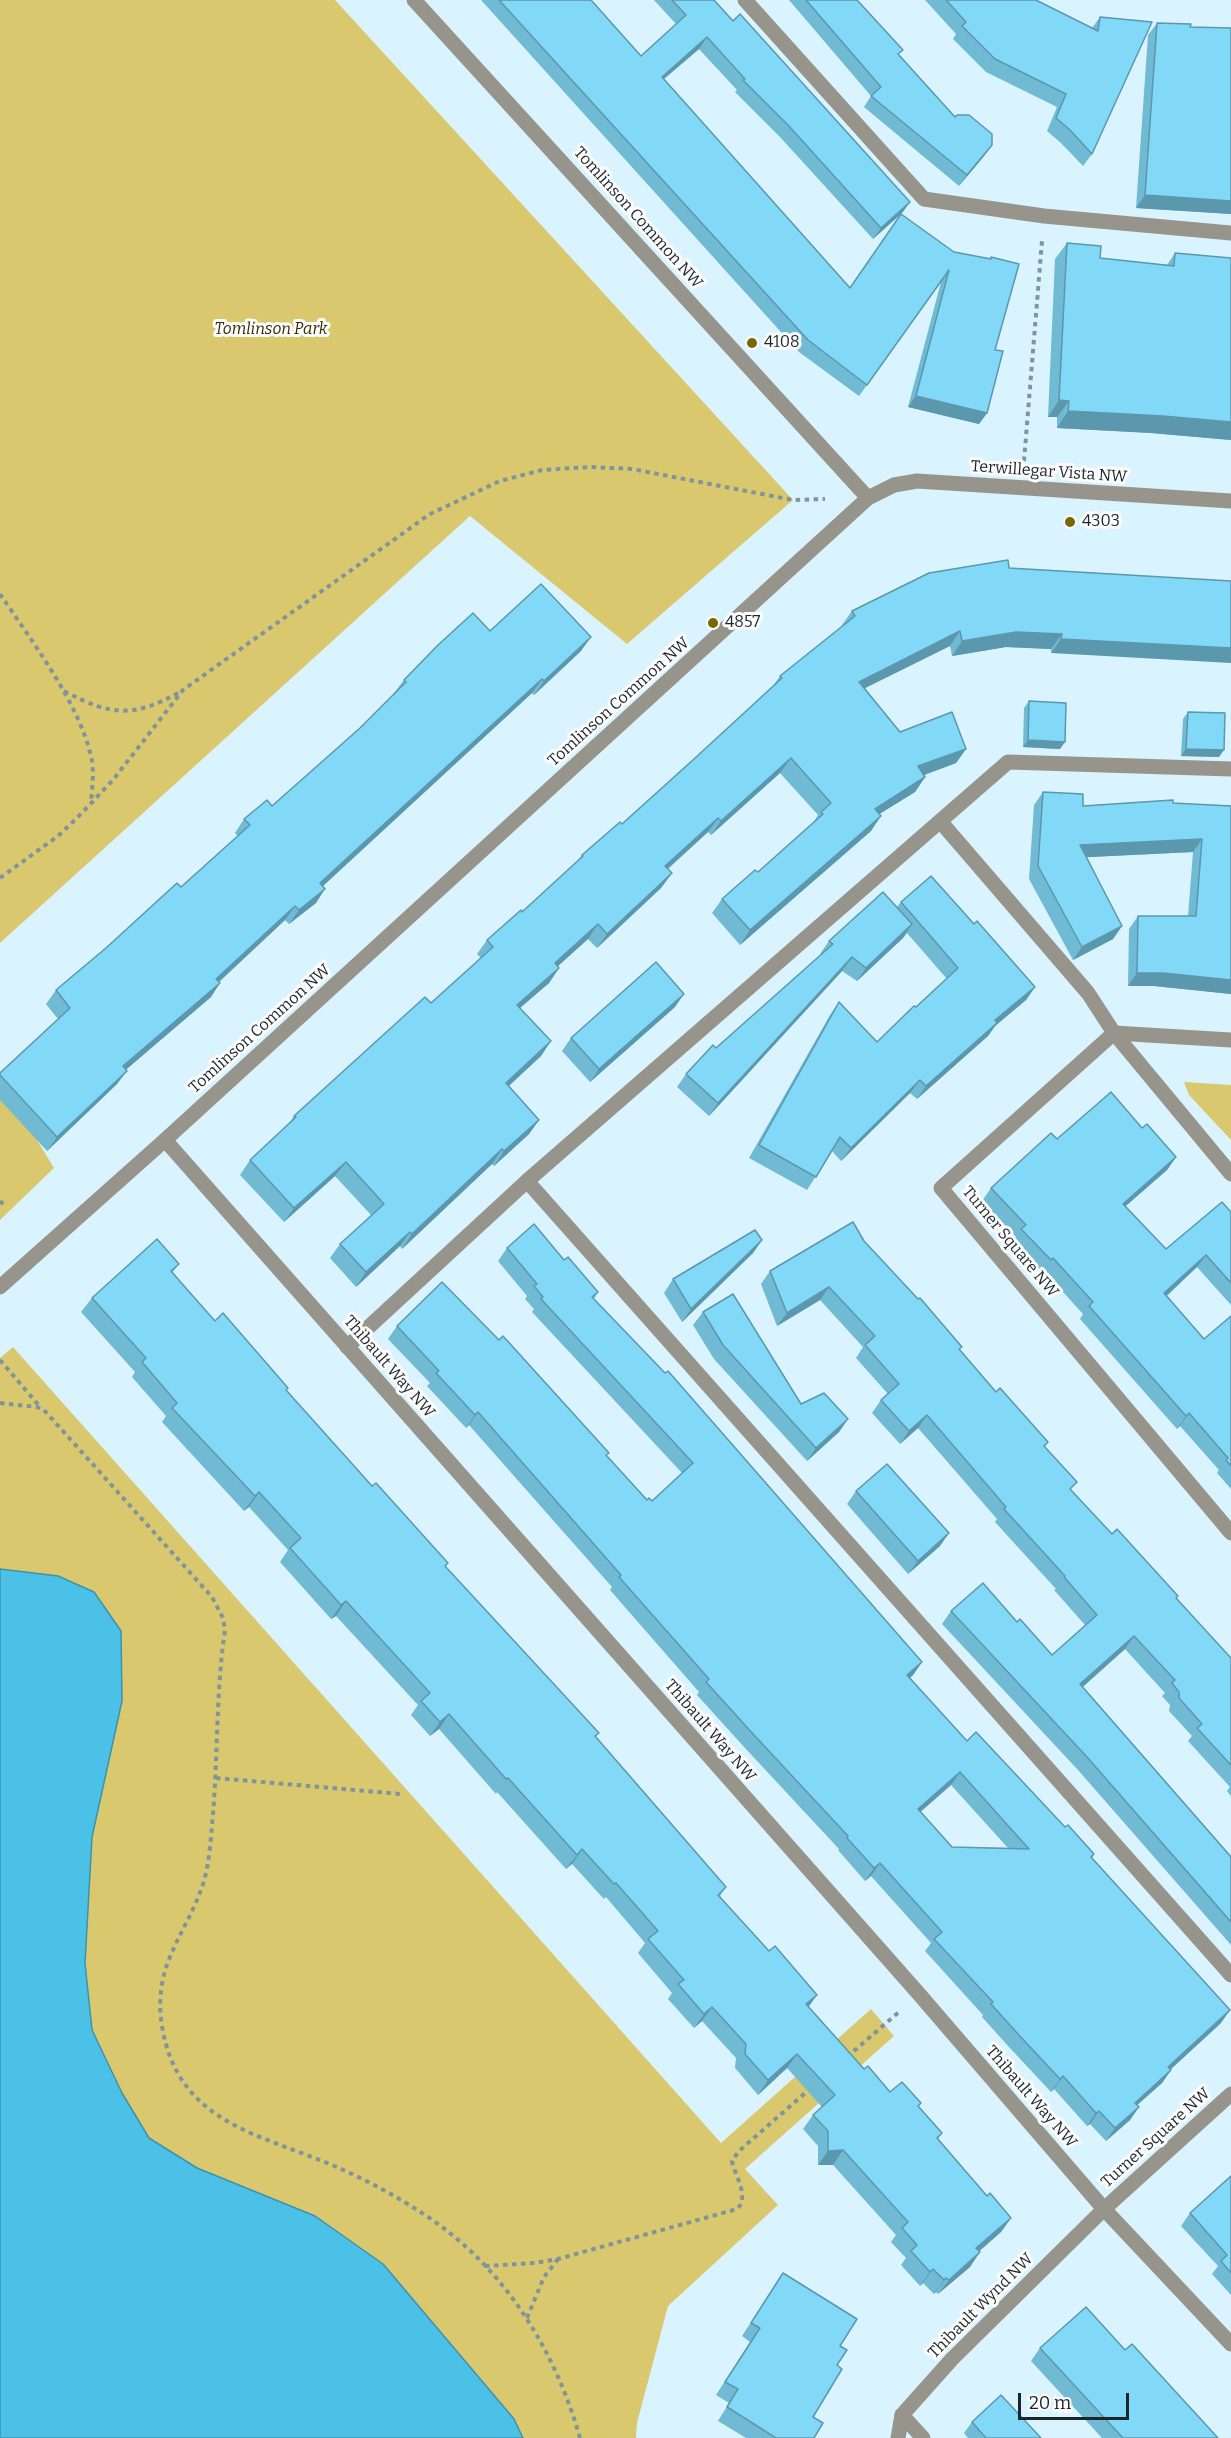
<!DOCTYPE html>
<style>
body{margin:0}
#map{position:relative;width:1231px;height:2438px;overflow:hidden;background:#d9f4ff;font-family:Bitter,serif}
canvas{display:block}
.scale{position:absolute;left:1018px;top:2393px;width:111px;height:27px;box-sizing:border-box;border:3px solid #1c262a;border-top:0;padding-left:8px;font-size:18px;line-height:21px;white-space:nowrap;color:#1c262a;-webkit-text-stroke:4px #fcfcfc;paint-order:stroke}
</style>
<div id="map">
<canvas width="1231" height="2438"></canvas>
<div class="scale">20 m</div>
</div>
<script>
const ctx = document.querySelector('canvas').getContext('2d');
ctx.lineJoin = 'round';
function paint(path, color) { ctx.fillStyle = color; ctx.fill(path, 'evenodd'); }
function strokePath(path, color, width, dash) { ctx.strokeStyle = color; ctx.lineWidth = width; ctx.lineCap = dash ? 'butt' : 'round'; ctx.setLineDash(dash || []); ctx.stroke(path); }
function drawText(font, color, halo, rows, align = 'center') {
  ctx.font = font + ' Bitter,serif'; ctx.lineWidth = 6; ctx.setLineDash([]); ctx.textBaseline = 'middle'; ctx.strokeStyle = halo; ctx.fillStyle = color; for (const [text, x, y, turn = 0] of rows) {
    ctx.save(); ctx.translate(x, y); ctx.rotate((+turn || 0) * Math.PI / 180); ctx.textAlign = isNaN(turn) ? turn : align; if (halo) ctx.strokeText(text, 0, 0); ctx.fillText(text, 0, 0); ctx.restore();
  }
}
const green = new Path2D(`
 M0,0H335L793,500L627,644L470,516L0,943Z
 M0,1079L54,1168L0,1220Z
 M1184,1082L1231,1085V1140L1189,1095Z
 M13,1347L721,2143L871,2009L894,2036L745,2169L778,2205L668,2306L637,2423L636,2438H0V1358Z`);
const water = new Path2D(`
 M0,1569L58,1576L94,1592L121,1631L122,1701L92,1837L85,1963L92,2030L122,2093L149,2138L197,2168L315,2216L383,2264L514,2419L523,2438H0Z`);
const path = new Path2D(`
 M1024,461L1042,241
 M0,594C31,640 82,707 92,761C94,774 92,789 91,803
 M64,691C111,716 133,718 180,692
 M0,878L58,836L77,818L113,780L183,690L430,514L500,481L542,470L590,467L632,469L793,500L825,499
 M0,1201L6,1207
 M0,1360L41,1408
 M0,1403L37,1407L44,1410L212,1597L223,1618L225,1630C216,1690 218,1753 213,1814C211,1836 210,1859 204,1881C187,1935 152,1963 162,2026C178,2125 262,2134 339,2168C368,2181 398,2197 425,2215C503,2266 555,2349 580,2438
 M216,1778L401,1794
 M847,2057L900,2011
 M485,2266L535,2263L558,2259L737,2209C750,2197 735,2176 732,2161L739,2151L812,2087
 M527,2318L544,2277L558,2259`);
const service = new Path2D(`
 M745,0L924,199L1044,216L1231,233
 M940,821L1088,993L1114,1033L1231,1174
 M527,1181L1231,1975
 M347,1347L527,1181L1008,762L1231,769
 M902,2415L923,2438`);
const minor = new Path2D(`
 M1231,1040L1114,1033L941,1188L1231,1533
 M165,1140L919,1994L1104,2209L1231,2344
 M898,2438L902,2415L952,2359L1104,2209L1231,2094`);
const tertiary = new Path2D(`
 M868,498L894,485L917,481L1231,501
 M0,1287L165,1140L868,498L414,0`);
const wall = new Path2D(`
 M481,0H591L641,56L676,24L654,0H714L733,21L910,202L902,213L873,239L780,137L735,92L737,90L699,49L664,79L850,288L954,252L990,259L991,257L995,350L987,413L979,424L908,407L941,282L859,396L799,352Z
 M789,0H857L899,55L955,117L992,145L984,156L959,186L864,107L871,96Z
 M925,0H1036L1092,28L1100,17L1092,154L1083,166L1061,143L1047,131L1057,107L986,72L953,39L956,34Z
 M1157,23L1190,27L1231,28V214L1136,208L1148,35Z
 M1067,243L1100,258L1167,265L1175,253L1231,258V440L1151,433L1057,428V417H1048L1055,259Z
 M1009,568L1231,581L1051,653V649L1006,647L952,656L950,646L865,688L900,732L966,749L956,763L924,775L925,777L915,792L879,814L871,831L740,945L712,913L722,899L758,872L813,823L818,815L780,773L711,835L708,832L668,869L672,873L661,888L597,948L588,939L557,966L559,968L549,983L520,1008L541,1056L508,1086L539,1120L529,1134L494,1166L492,1164L402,1249L400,1246L356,1287L330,1258L340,1244L371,1215L335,1176L284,1222L240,1175L250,1160L288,1125L294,1116L431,1003L481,958L477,954L487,940L522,912L577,862L582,855L622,824L694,759L773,686L780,676L843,626L842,625L852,611Z
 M490,631L581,651L534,695L532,693L323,886L316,903L289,924L285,920L219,982L211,997L126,1069L117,1084L47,1151L0,1100V1073L58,1019L46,1004L56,990L181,887L238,836L235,833L244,819L272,806L360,728L395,694L394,693L404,680Z
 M1029,701L1060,749L1023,747L1024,708Z
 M1188,712L1219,757L1181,756L1183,719Z
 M1043,792L1083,806L1173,803L1231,806V994L1154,986H1128L1129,929L1138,916H1188L1193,852L1087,857L1122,926L1113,939L1073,960L1029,879L1034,805Z
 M901,902L974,924L1035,987L1026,1000L995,1026L988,1036L917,1099L910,1093L841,1161L832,1151L807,1190L749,1158L830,1015L839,1002L877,1042L947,979L907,933L903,938L857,981L842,971L709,1116L677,1087L686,1074L821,955L820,954L829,941L897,907Z
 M675,1007L590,1082L562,1051L571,1038Z
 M1142,1128L1176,1157L1167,1170L1126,1206L1166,1249L1231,1212V1305L1197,1267L1167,1296L1204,1339L1231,1316V1489L1217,1473L1219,1470L1180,1426L1177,1429L1080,1319L1083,1314L1044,1271L1042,1273L1012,1242L1016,1237L982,1201L991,1188L1057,1139Z
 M762,1240L753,1253L682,1322L664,1293L673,1279Z
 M864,1241L996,1392L1048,1442L1045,1447L1071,1490L1112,1534L1176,1598L1231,1658V1796L1227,1791L1230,1787L1188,1741L1192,1736L1169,1711L1170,1705L1162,1696L1165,1693L1125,1649L1083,1687L1231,1857V1945L1078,1770L942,1624L951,1611L1017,1622L1052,1655L1085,1625L1054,1590L1056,1589L995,1522L997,1519L918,1428L900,1444L872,1413L881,1400L888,1394L856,1358L863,1347L820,1300L777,1326L761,1284L770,1271Z
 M507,1248L564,1260L598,1292L594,1299L922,1662L913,1675L910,1678L967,1741L1065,1827L1094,1854L1092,1858L1221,2023L1170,2070H1171L1162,2083L1137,2105L1139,2107L1130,2120L1106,2141L1090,2124L1087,2126L1054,2089L1051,2092L1009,2047L982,2017L983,2015L925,1951L931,1943L871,1876L865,1881L838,1850L839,1849L745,1748L697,1695L699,1692L610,1590L612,1587L469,1425L466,1428L427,1386L430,1383L388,1339L397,1326L607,1456L647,1500L652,1501L682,1473L532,1312L534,1309L525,1299L527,1296L498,1261ZM951,1785L1008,1848L952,1847L920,1812Z
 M179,1264L172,1273L215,1321L288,1388L286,1391L372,1486L448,1563L445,1566L596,1737L726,1887L720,1896L809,2007L864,2069L890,2092L921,2103L918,2107L942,2133L938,2139L987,2196L1011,2218L1001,2232L979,2251L970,2267L938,2294L936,2292L934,2294L923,2283L920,2286L901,2265L906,2258L891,2242L896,2235L833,2165H818V2146L803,2129L813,2115L822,2107L787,2068L758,2095L735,2068L736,2058L702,2021L694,2028L668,1999L672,1993L638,1953L645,1943L606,1897L604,1899L572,1864L566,1869L497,1792L496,1794L439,1729L430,1736L411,1715L418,1705L336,1616L331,1619L280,1562L288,1550L249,1507L244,1511L162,1422L166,1416L132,1377L135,1372L81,1312L92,1298Z
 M703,1312L801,1404L848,1419L839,1432L807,1461L714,1359L693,1325Z
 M856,1491L940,1546L908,1574L847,1504Z
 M1231,2176V2295L1212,2274L1218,2266L1181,2226L1190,2213Z
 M783,2273L840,2346L837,2365L813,2417L814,2438H746L718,2421L729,2403L716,2395L750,2342L742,2336Z
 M1040,2348L1218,2438H1102L1031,2361Z
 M972,2422L1041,2438H968L964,2433Z`);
const shadedWall = new Path2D(`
 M707,37L699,49L653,88L662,77Z
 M992,145L984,156L959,186L967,175Z
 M1145,195L1231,201V214L1136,208Z
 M910,202L902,213L873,239L881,228Z
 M916,396L987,413L979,424L908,407Z
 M1059,400L1069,401L1057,417H1048Z
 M1068,411L1163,416L1231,422V440L1151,433L1057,428Z
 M960,631L950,646L849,696L859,682Z
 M1016,632L1062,634L1051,649L1006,647L952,656L962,641Z
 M591,637L581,651L534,695L544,681Z
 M1061,639L1231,648V663L1051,653Z
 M542,679L532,693L311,897L320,883Z
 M1028,740L1065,742L1060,749L1023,747Z
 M966,749L956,763L908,781L918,766Z
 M1186,749L1224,750L1219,757L1181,756Z
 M791,758L780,773L711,835L721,821Z
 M925,777L915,792L865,823L875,809Z
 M881,816L871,831L740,945L750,930Z
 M718,818L708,832L655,880L665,866Z
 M1202,839L1193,852L1071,858L1080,845Z
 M672,873L661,888L597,948L607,934Z
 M325,889L316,903L289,924L299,910Z
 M295,906L285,920L207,993L216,979Z
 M598,924L588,939L545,978L555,963Z
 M912,924L903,938L857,981L866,968Z
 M1122,926L1113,939L1073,960L1082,947Z
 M852,957L842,971L709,1116L718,1103Z
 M559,968L549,983L507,1019L517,1005Z
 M1137,973H1163L1231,980V994L1154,986H1128Z
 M220,983L211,997L114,1080L123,1066Z
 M1035,987L1026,1000L995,1026L988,1036L917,1099L926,1086L995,1020Z
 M684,994L675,1007L590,1082L599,1069Z
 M551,1041L541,1056L496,1098L506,1083Z
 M127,1071L117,1084L47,1151L57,1137Z
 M920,1080L910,1093L841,1161L851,1148Z
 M539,1120L529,1134L494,1166L504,1151Z
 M502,1149L492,1164L402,1249L412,1234Z
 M1176,1157L1167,1170L1114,1216L1123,1204Z
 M346,1162L335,1176L284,1222L294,1208Z
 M410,1232L400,1246L356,1287L366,1272Z
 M762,1240L753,1253L682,1322L691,1309Z
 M1206,1255L1197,1267L1155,1306L1164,1293Z
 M829,1287L820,1300L777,1326L787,1313Z
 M478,1412L469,1425L466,1428L475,1415Z
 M1189,1413L1180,1426L1177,1429L1186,1416Z
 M927,1415L918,1428L900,1444L909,1431Z
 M848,1419L839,1432L807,1461L816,1448Z
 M259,1492L249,1507L244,1511L255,1496Z
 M949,1533L940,1546L908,1574L918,1561Z
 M346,1601L336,1616L331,1619L341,1605Z
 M1134,1636L1125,1649L1071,1697L1080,1684Z
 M922,1662L913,1675L898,1688L907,1675Z
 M449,1714L439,1729L430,1736L440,1722Z
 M960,1772L951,1785L909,1822L918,1809Z
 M582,1849L572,1864L566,1869L577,1855Z
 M880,1863L871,1876L865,1881L874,1868Z
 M817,1995L807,2009L806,2004Z
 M712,2007L702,2021L694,2028L704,2014Z
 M1230,2010L1221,2023L1159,2080L1168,2067Z
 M797,2054L787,2068L758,2095L768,2080Z
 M1171,2070L1162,2083L1126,2115L1135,2103Z
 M1063,2076L1054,2089L1051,2092L1060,2079Z
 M1139,2107L1130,2120L1106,2141L1115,2128Z
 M1099,2111L1090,2124L1087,2126L1096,2113Z
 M843,2150L833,2165H818L828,2151Z
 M1011,2218L1001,2232L966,2263L976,2248Z
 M980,2252L970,2267L938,2294L949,2280Z
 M933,2269L923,2283L920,2286L930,2272Z
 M946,2278L936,2292L934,2294L944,2280Z`);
const building = new Path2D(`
 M499,0H591L641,56L686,15L672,0H714L733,21L740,14L910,202L881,228L788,125L743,80L745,79L707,37L662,77L850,288L901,214L954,252L991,259V257L1019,264L995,350L1003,351L987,413L916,396L949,270L867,385L808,340Z
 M806,0H857L903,50L898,54L955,117L957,115H969L992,134V145L967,175L871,96L881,87Z
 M946,0H1036L1098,31L1100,17L1152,22L1092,154L1070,130L1056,118L1066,94L995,59L962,26L966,22Z
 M1157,23L1191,24L1190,27L1231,28V201L1145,195Z
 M1067,243L1101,246L1100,258L1174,266L1175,253L1231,258V422L1163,416L1068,411L1069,401L1059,400Z
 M1008,560L1009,568L1231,581V648L1061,639L1062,634L1016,632L962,641L960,631L859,682L900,732L952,712L966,749L918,766L925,777L875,809L881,816L750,930L722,899L755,870L758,872L823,814L821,812L831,803L791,758L721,821L718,818L665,866L672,873L607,934L598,924L555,963L559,968L517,1005L551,1041L506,1083L539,1120L504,1151L502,1149L412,1234L410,1232L366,1272L340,1244L384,1204L346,1162L294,1208L250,1160L296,1117L294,1116L425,997L431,1003L493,947L487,940L521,910L522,912L583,856L582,855L620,822L622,824L694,759L782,678L780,676L855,616L852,611L929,573Z
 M541,584L591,637L544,681L542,679L320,883L325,889L299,910L295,906L216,979L220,983L123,1066L127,1071L57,1137L0,1075V1073L70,1008L56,990L106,948L177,883L181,887L250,825L244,819L267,800L272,806L360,728L406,682L404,680L438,645L473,613L490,631Z
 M1029,701L1066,703L1065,742L1028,740Z
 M1188,712L1225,713L1224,750L1186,749Z
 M1043,792L1083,794V806L1173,800V803L1231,806V980L1163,973H1137L1138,916H1196L1202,839L1080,845L1122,926L1082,947L1038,866Z
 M931,876L974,924L977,921L1035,987L995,1020L997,1023L926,1086L920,1080L851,1148L840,1137L816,1177L759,1145L839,1002L877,1042L914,1006L916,1007L958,968L901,902Z
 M883,892L912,924L866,968L852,957L718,1103L686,1074L713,1045L716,1048L833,944L829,941Z
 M656,962L684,994L599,1069L571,1038Z
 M1111,1092L1142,1128L1147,1124L1176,1157L1123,1204L1166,1249L1222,1202L1231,1212V1283L1206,1255L1164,1293L1204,1339L1231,1316V1466L1226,1460L1228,1458L1189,1413L1186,1416L1089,1306L1093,1302L1053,1258L1051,1260L1021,1229L1026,1225L991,1188L1051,1133L1057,1139Z
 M853,1222L864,1241L918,1299L920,1298L962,1347L959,1349L996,1392L1000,1388L1048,1442L1044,1446L1077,1482L1070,1489L1112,1534L1117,1529L1178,1596L1176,1598L1231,1658V1765L1197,1728L1202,1724L1179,1698V1692L1172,1683L1175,1680L1134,1636L1080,1684L1231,1857V1922L1087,1757L951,1611L983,1583L1017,1622L1020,1619L1052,1655L1097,1615L1064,1577L1065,1576L1004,1509L1006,1507L927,1415L909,1431L881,1400L899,1384L865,1345L875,1336L829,1287L787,1313L770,1271Z
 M534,1224L564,1260L568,1257L598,1292L592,1297L665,1373L668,1371L696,1403L922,1662L907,1675L967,1741L976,1732L1065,1827L1068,1825L1094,1854L1091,1857L1230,2010L1168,2067L1171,2070L1135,2103L1139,2107L1115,2128L1099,2111L1096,2113L1063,2076L1060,2079L1018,2034L991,2004L993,2002L934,1939L942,1932L880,1863L874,1868L847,1838L848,1836L754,1735L706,1682L709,1679L619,1577L621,1575L478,1412L475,1415L436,1373L439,1371L397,1326L442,1282L499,1340L503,1336L609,1453L606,1455L647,1500L649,1498L652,1501L693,1463L541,1299L543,1297L534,1286L537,1284L507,1248ZM960,1772L1029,1849L952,1847L918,1809Z
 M755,1230L762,1240L691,1309L673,1279Z
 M157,1239L179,1264L171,1271L192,1295L215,1321L223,1313L288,1388L286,1390L372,1486L376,1483L448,1563L445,1566L599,1733L595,1736L726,1887L718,1895L769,1951L775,1946L817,1995L806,2004L864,2069L868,2066L890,2092L902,2082L921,2103L918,2106L942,2133L937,2138L987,2196L990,2193L1011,2218L976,2248L980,2252L949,2280L946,2278L944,2280L933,2269L930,2272L911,2251L917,2245L902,2228L908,2222L843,2150L828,2151V2131L813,2115L835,2095L797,2054L768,2080L745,2054L746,2044L712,2007L704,2014L678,1984L684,1980L648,1939L658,1931L616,1883L614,1884L582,1849L577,1855L508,1778L506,1779L449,1714L440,1722L421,1701L430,1693L346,1601L341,1605L290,1548L301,1538L259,1492L255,1496L172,1408L177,1403L142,1362L146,1358L92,1298Z
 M733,1294L801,1404L824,1393L848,1419L816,1448L723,1345L703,1312Z
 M887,1464L949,1533L918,1561L856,1491Z
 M1231,2176V2273L1221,2261L1227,2255L1190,2213Z
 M783,2273L857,2319L840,2346L847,2350L837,2365L842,2369L813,2417L823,2423L814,2438H776L727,2407L738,2389L725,2382L760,2328L751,2323Z
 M1086,2307L1125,2350L1132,2344L1218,2438H1123L1040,2348Z
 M1001,2395L1041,2438H986L972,2422Z`);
const markers = [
 [752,343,6,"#786800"],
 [1070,522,6,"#786800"],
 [713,623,6,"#786800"]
];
const streetNames = [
 ["Tomlinson Common NW",638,218,48],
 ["Terwillegar Vista NW",1049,472,4],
 ["Tomlinson Common NW",619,702,-42],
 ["Tomlinson Common NW",260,1029,-42],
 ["Turner Square NW",1010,1242,50],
 ["Thibault Way NW",389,1367,49],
 ["Thibault Way NW",710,1731,49],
 ["Thibault Way NW",1031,2097,49],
 ["Turner Square NW",1156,2138,-42],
 ["Thibault Wynd NW",981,2306,-45]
];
const parkNames = [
 ["Tomlinson Park",271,330]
];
const poiNames = [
 ["4108",764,343],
 ["4303",1082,522],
 ["4857",725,623]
];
paint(green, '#d9c86e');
paint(water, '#4bc1e7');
strokePath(water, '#3d92ae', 1.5);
strokePath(path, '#80949b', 4, [4.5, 4.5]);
strokePath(service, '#97958b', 15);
strokePath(minor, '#97958b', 15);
strokePath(tertiary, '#97958b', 15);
paint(wall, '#70bad4');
paint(shadedWall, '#5b97ad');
paint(building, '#82d8f7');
strokePath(building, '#5b97ad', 1.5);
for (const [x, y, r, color] of markers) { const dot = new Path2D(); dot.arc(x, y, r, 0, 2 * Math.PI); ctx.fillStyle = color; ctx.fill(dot); strokePath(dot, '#fcfcfc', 2); }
drawText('16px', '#1c262a', '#fcfcfc', streetNames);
drawText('italic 16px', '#342d03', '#fcfcfc', parkNames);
drawText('16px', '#1c262a', '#fcfcfc', poiNames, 'left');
</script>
